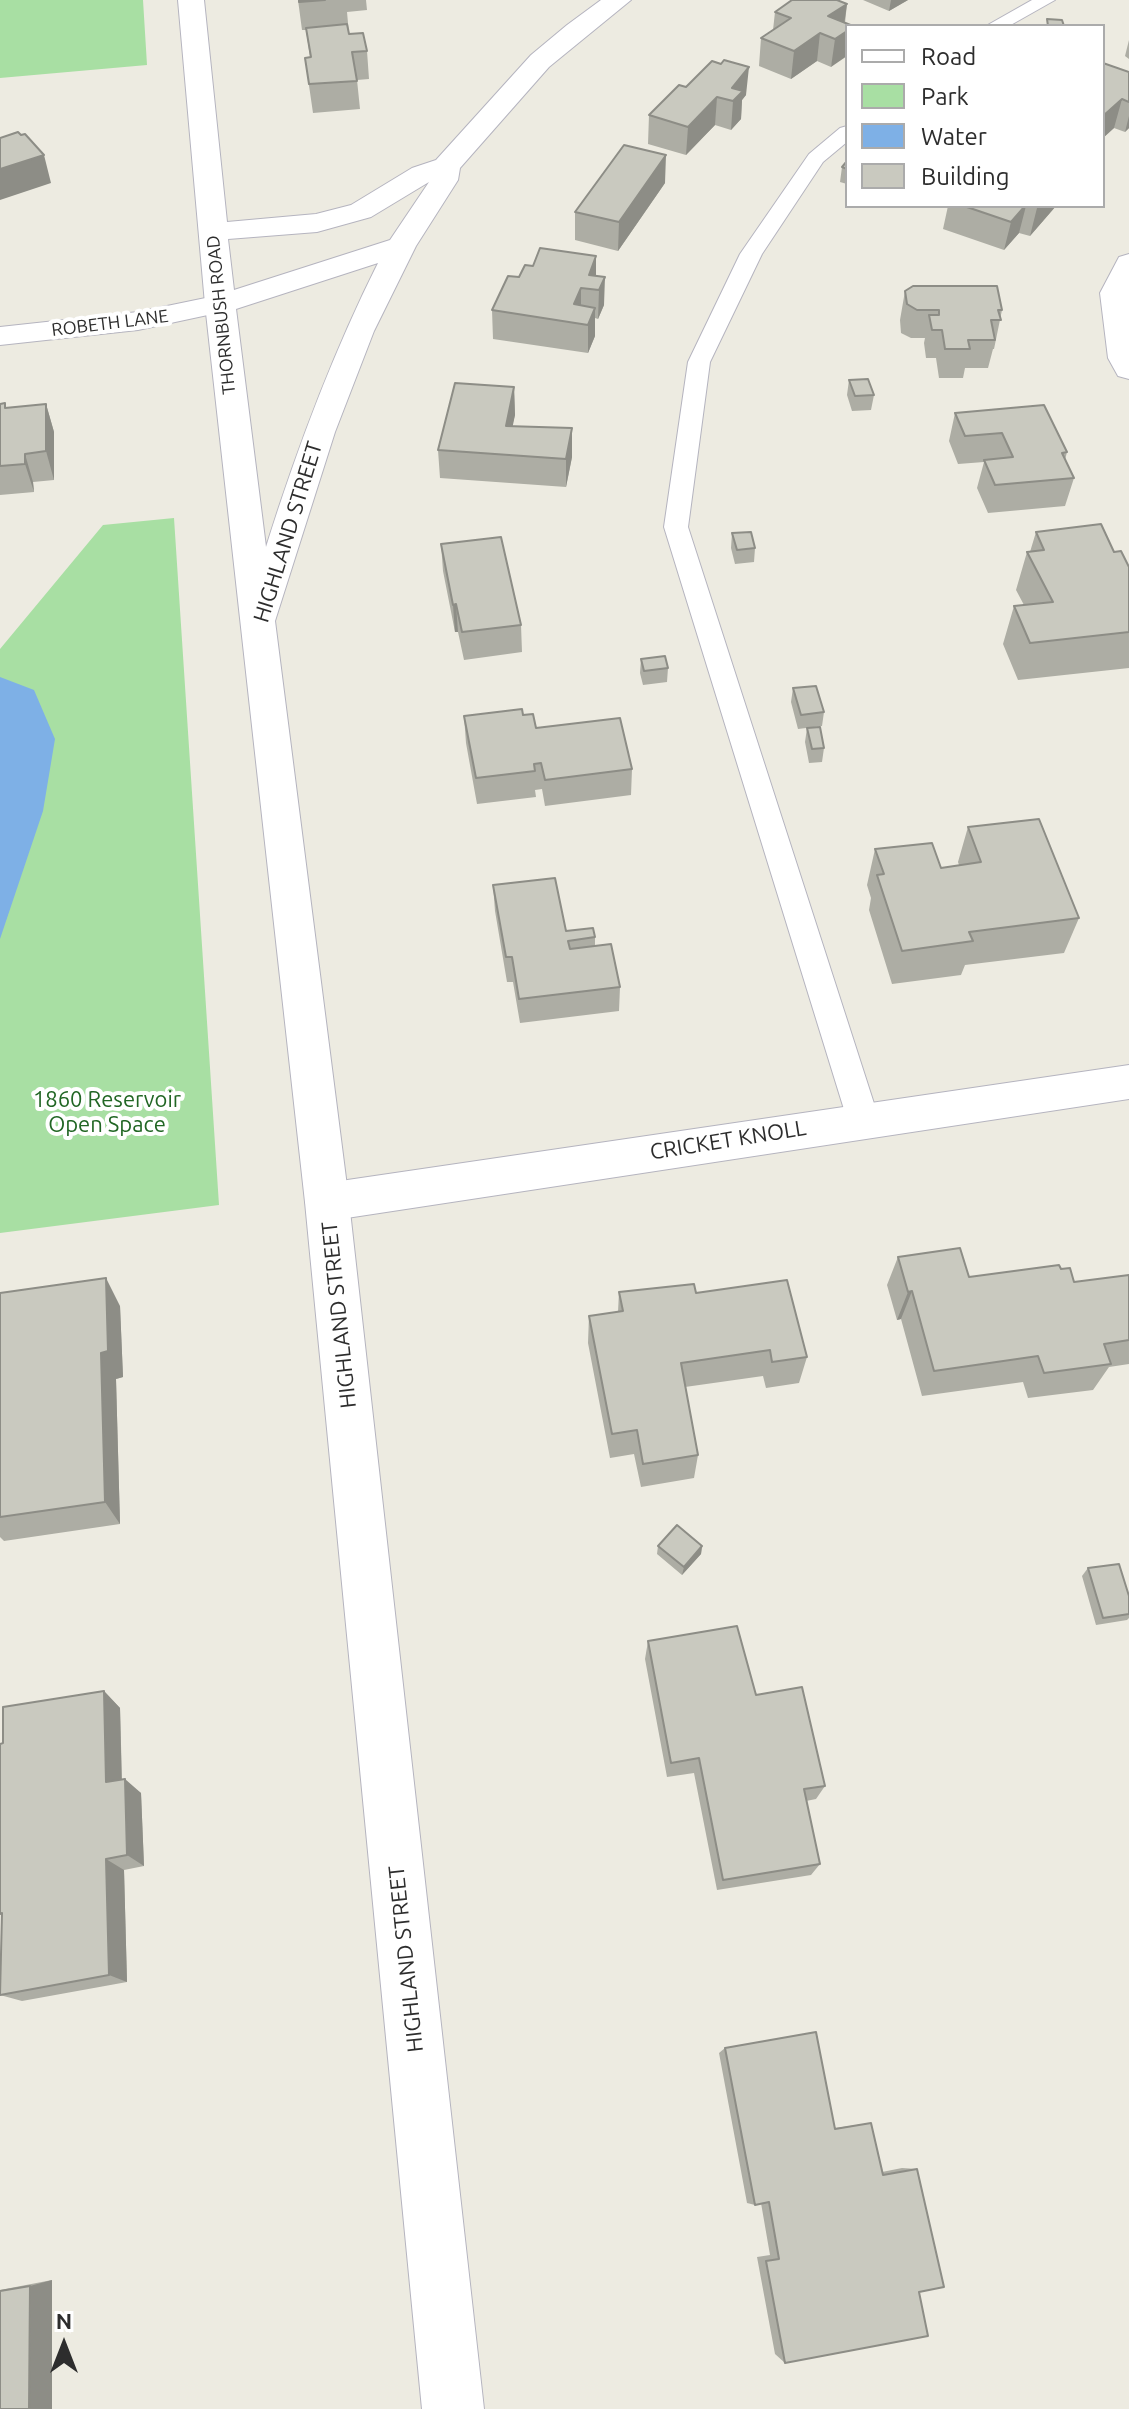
<!DOCTYPE html>
<style>
body{margin:0}
#map{position:relative;width:1129px;height:2409px;overflow:hidden;background:#edebe1;font-family:Ubuntu,sans-serif}
canvas{display:block}
.legend{position:absolute;left:845px;top:24px;width:260px;height:184px;box-sizing:border-box;background:#fff;border:2px solid #ababab;margin:0;padding:10px 14px;list-style:none;font-size:24px;color:#2d2d2d}
.legend li{display:flex;align-items:center;gap:16px;height:40px}
.legend b{width:40px;border:2px solid #ababab}
.north{position:absolute;left:24px;top:2305px;width:80px;height:80px;-webkit-text-stroke:6px #fff;paint-order:stroke;rotate:0deg;font-size:22px;font-weight:700;line-height:32px;text-align:center;color:#2d2d2d}
.north::after{content:'';display:block;margin:auto;width:28px;height:36px;background:#2d2d2d;clip-path:polygon(50% 0,100% 100%,50% 72%,0 100%)}
</style>
<div id="map">
<canvas width="1129" height="2409"></canvas>
<ul class="legend">
<li><b style="height:10px;background:#fff"></b>Road</li>
<li><b style="height:22px;background:#a8dfa3"></b>Park</li>
<li><b style="height:22px;background:#7eb0e6"></b>Water</li>
<li><b style="height:22px;background:#c9c9bf"></b>Building</li>
</ul>
<div class="north">N</div>
</div>
<script>
const ctx = document.querySelector('canvas').getContext('2d');
ctx.lineJoin = 'round';
function paint(path, color) { ctx.fillStyle = color; ctx.fill(path, 'evenodd'); }
function strokePath(path, color, width, dash) { ctx.strokeStyle = color; ctx.lineWidth = width; ctx.lineCap = dash ? 'butt' : 'round'; ctx.setLineDash(dash || []); ctx.stroke(path); }
function drawText(font, color, halo, rows, align = 'center') {
  ctx.font = font + ' Ubuntu,sans-serif'; ctx.lineWidth = 8; ctx.setLineDash([]); ctx.textBaseline = 'middle'; ctx.strokeStyle = halo; ctx.fillStyle = color; for (const [text, x, y, turn = 0] of rows) {
    ctx.save(); ctx.translate(x, y); ctx.rotate((+turn || 0) * Math.PI / 180); ctx.textAlign = isNaN(turn) ? turn : align; if (halo) ctx.strokeText(text, 0, 0); ctx.fillText(text, 0, 0); ctx.restore();
  }
}
const green = new Path2D(`
 M0,0H143L147,65L0,78Z
 M174,518L219,1205L0,1233V649L103,525Z`);
const water = new Path2D(`
 M0,677L34,690L55,739L43,811L0,939Z`);
const lane = new Path2D(`
 M1032,0H1055L1009,26H986Z
 M847,126V142L823,162L762,254L710,362L688,527L879,1119L874,1128L863,1132L852,1128L847,1119L664,527L688,362L740,254L809,154L840,128Z`);
const street = new Path2D(`
 M1129,254V379L1118,376L1108,358L1100,293L1119,257Z
 M220,295L231,298L235,304L231,310L138,330L0,345V327L138,312Z
 M1129,1065V1099L327,1221L311,1215L305,1202L311,1189L327,1183Z`);
const secondary = new Path2D(`
 M178,0H204L227,222L316,214L351,205L412,168L436,160L531,55L567,25L601,0H631L549,67L460,168L458,180L416,246L374,331L335,432L275,621L349,1202L484,2409H422L305,1202L205,304ZM429,182L390,240L234,290L228,239L317,232L371,217ZM378,263C332,355 297,449 266,547L236,309Z`);
const wall = new Path2D(`
 M298,0H366L367,10L347,12L349,34L367,51L369,79L357,80L360,109L313,113L305,58L310,57L306,30H302Z
 M863,0H908L889,11Z
 M847,4L845,23L831,67L817,61L791,79L759,66L761,38L773,30L775,12Z
 M1129,40V59L1125,56Z
 M1103,63L1129,72V128L1125,132L1114,128L1103,138Z
 M686,87L746,95L742,100L741,119L731,130L715,125L686,155L648,144L649,115Z
 M847,161V184L840,182L842,167Z
 M665,183L618,251L575,240V212Z
 M948,206H1056L1030,236L1019,233L1004,250L943,229Z
 M596,256V276L604,305L598,319L595,318V336L588,353L493,339L492,310L519,277L533,266Z
 M905,291L1002,310L994,349H993L988,368H965L963,378H939L936,358H926L924,343L925,338H911L901,333L900,320Z
 M849,380L874,395L871,410L852,411L847,395Z
 M514,387L515,415L512,426L572,457L566,487L440,478L438,450Z
 M0,404L6,408L46,404L54,432V480L33,482L34,492L0,495Z
 M955,413L1067,452L1065,460L1074,478L1065,506L988,513L977,488L984,462L958,464L949,441Z
 M1036,532L1114,552L1129,567V668L1018,680L1003,644L1014,606L1024,605L1016,590L1027,552H1030Z
 M732,533L755,548L754,562L735,564L731,548Z
 M441,544L521,625L522,652L464,660L458,632H455L443,571Z
 M641,659L668,668L667,682L643,685L640,673Z
 M793,688L824,712L822,726L798,729L791,702Z
 M523,715L536,728L632,769L631,795L545,806L542,789L535,790L536,797L477,804L466,743L464,716Z
 M807,728L824,748L822,762L809,763L805,742Z
 M968,827L1079,918L1064,953L965,965L961,975L892,984L869,910L871,898L867,885L875,849L941,868L959,865L958,862Z
 M493,885L566,931L595,937V946L620,987L619,1011L520,1023L513,982H507L495,911Z
 M898,1257L969,1277L1061,1269L1074,1282L1129,1275V1364L1109,1367L1093,1390L1028,1398L1023,1382L922,1396L901,1319L897,1320L887,1285Z
 M619,1292L696,1293L807,1357L799,1383L766,1388L763,1376L685,1387L698,1455L694,1478L641,1487L634,1454L610,1458L588,1343L589,1316L618,1312Z
 M0,1293L120,1306L123,1377L116,1379L120,1524L4,1541L0,1537Z
 M658,1546H702L701,1554L682,1575L657,1554Z
 M1088,1568L1129,1596V1618L1127,1620L1096,1625L1082,1576Z
 M648,1641L756,1695L825,1786L816,1799L806,1801L820,1864L811,1875L717,1890L694,1773L667,1777L645,1659Z
 M104,1691L120,1708L122,1780L141,1793L144,1866L124,1870L127,1982L22,2001L0,1995Z
 M725,2048L835,2128L871,2123L882,2172L902,2168L917,2169L919,2292L785,2363L775,2354L757,2257L770,2255L761,2203L755,2205L747,2203L719,2053Z
 M52,2280L0,2409V2290Z`);
const shadedWall = new Path2D(`
 M891,0H908L889,11Z
 M847,4L843,32L828,16Z
 M847,31V56L831,67L835,39Z
 M820,33L817,61L791,79L794,51Z
 M749,67L746,95L742,100L741,119L731,130L733,101L732,88Z
 M717,97L715,125L686,155L688,127Z
 M1122,99L1114,128L1103,138V116Z
 M1129,116V128L1125,132Z
 M44,155L51,183L0,200V169Z
 M666,155L665,183L618,251L619,222Z
 M1025,206H1026L1019,233L1004,250L1011,222Z
 M1038,206H1056L1030,236L1037,208Z
 M596,256V285L589,275Z
 M605,277L604,305L598,319L599,290Z
 M581,288V316L574,304Z
 M595,308V336L588,353V325Z
 M514,387L515,415L507,454L506,426Z
 M46,404L54,432V480L46,451Z
 M572,428V457L566,487V459Z
 M25,454L33,482L34,492L25,464Z
 M456,604L458,632H455L453,605Z
 M106,1278L120,1306L123,1377L116,1379L120,1524L105,1502L101,1353Z
 M912,1291L901,1319L897,1320L908,1292Z
 M702,1546L701,1554L682,1575L684,1567Z
 M104,1691L120,1708L122,1796L106,1782Z
 M125,1779L141,1793L144,1866L127,1855Z
 M106,1859L124,1870L127,1982L109,1975Z
 M52,2280V2409H29L30,2286Z`);
const building = new Path2D(`
 M299,0H325L299,2Z
 M792,0H837L847,4L828,16L853,26H847V31L835,39L820,33L794,51L761,38L791,18L775,12Z
 M1047,19L1062,20L1064,26H1048Z
 M347,24L349,34L363,33L367,51L352,52L357,81L309,84L305,58L311,57L306,28Z
 M724,60L749,67L732,88L743,91L733,101L717,97L688,127L649,115L679,85L686,87L712,61L721,64Z
 M1103,63L1129,72V102L1122,99L1103,116Z
 M18,132L21,135L25,134L44,155L0,169V138Z
 M624,145L666,155L619,222L575,212Z
 M847,161V169L842,167Z
 M964,206H1025L1011,222Z
 M540,248L596,256L589,275L605,277L599,290L581,288L574,304L595,308L588,325L492,310L508,276L519,277L525,265L533,266Z
 M913,286H997L1002,310H998L1001,320H991L995,340H968L970,349H945L942,330H932L929,315H939V310H917L907,304L905,291Z
 M868,379L874,395L855,396L849,380Z
 M455,383L514,387L506,426L572,428L566,459L438,450Z
 M5,403V408L46,404V451L25,454V464L0,466V404Z
 M1044,405L1067,452L1062,453L1074,478L995,485L984,460L1013,457L1002,433L965,436L955,413Z
 M1101,524L1114,552L1121,551L1129,567V632L1030,643L1014,606L1053,602L1027,552L1044,550L1036,532Z
 M751,532L755,548L737,550L732,533Z
 M501,537L521,625L462,632L456,604L453,605L441,544Z
 M665,656L668,668L644,671L641,659Z
 M816,686L824,712L801,715L793,688Z
 M522,709L523,715L533,714L536,728L620,718L632,769L545,780L541,763L534,764L535,771L476,778L464,716Z
 M820,727L824,748L812,749L807,728Z
 M1039,819L1079,918L969,932L973,941L902,951L877,875L884,874L875,849L932,843L941,868L981,862L968,827Z
 M555,878L566,931L593,928L595,937L568,941L570,949L611,944L620,987L519,999L512,957H506L493,885Z
 M960,1248L969,1277L1059,1265L1061,1269L1070,1268L1074,1282L1129,1275V1340L1104,1344L1111,1364L1044,1373L1038,1356L934,1371L912,1291L908,1292L898,1257Z
 M106,1278L108,1351L101,1353L105,1502L0,1517V1293Z
 M787,1280L807,1357L772,1362L770,1350L681,1363L698,1455L643,1464L637,1430L612,1434L589,1316L623,1311L619,1292L694,1284L696,1293Z
 M677,1525L702,1546L684,1567L658,1546Z
 M1119,1564L1129,1596V1614L1103,1618L1088,1568Z
 M737,1626L756,1695L802,1687L825,1786L804,1789L820,1864L723,1880L699,1758L671,1763L648,1641Z
 M104,1691L106,1782L125,1779L127,1855L106,1859L109,1975L0,1995L2,1913L0,1914V1744L3,1743V1707Z
 M816,2032L835,2129L871,2123L883,2175L917,2169L944,2287L919,2292L928,2336L785,2363L766,2261L779,2259L769,2202L755,2205L725,2048Z
 M30,2286L29,2409H0V2291Z`);
const farStreetnames = [
 ["THORNBUSH ROAD",221,315,-96],
 ["ROBETH LANE",110,323,-7]
];
const streetNames = [
 ["HIGHLAND STREET",288,532,-73],
 ["CRICKET KNOLL",728,1140,-9],
 ["HIGHLAND STREET",339,1315,-96],
 ["HIGHLAND STREET",406,1959,-96]
];
const parkNames = [
 ["1860 Reservoir",107,1100],
 ["Open Space",107,1125]
];
paint(green, '#a8dfa3');
paint(water, '#7eb0e6');
strokePath(lane, '#b5b4bf', 2);
strokePath(street, '#b5b4bf', 2);
strokePath(secondary, '#b5b4bf', 2);
paint(lane, '#fff');
paint(street, '#fff');
paint(secondary, '#fff');
paint(wall, '#adada4');
paint(shadedWall, '#8d8d86');
paint(building, '#c9c9bf');
strokePath(building, '#8d8d86', 2);
drawText('18px', '#2d2d2d', '#fff', farStreetnames);
drawText('22px', '#2d2d2d', '#fff', streetNames);
drawText('22px', '#216624', '#fff', parkNames);
</script>
